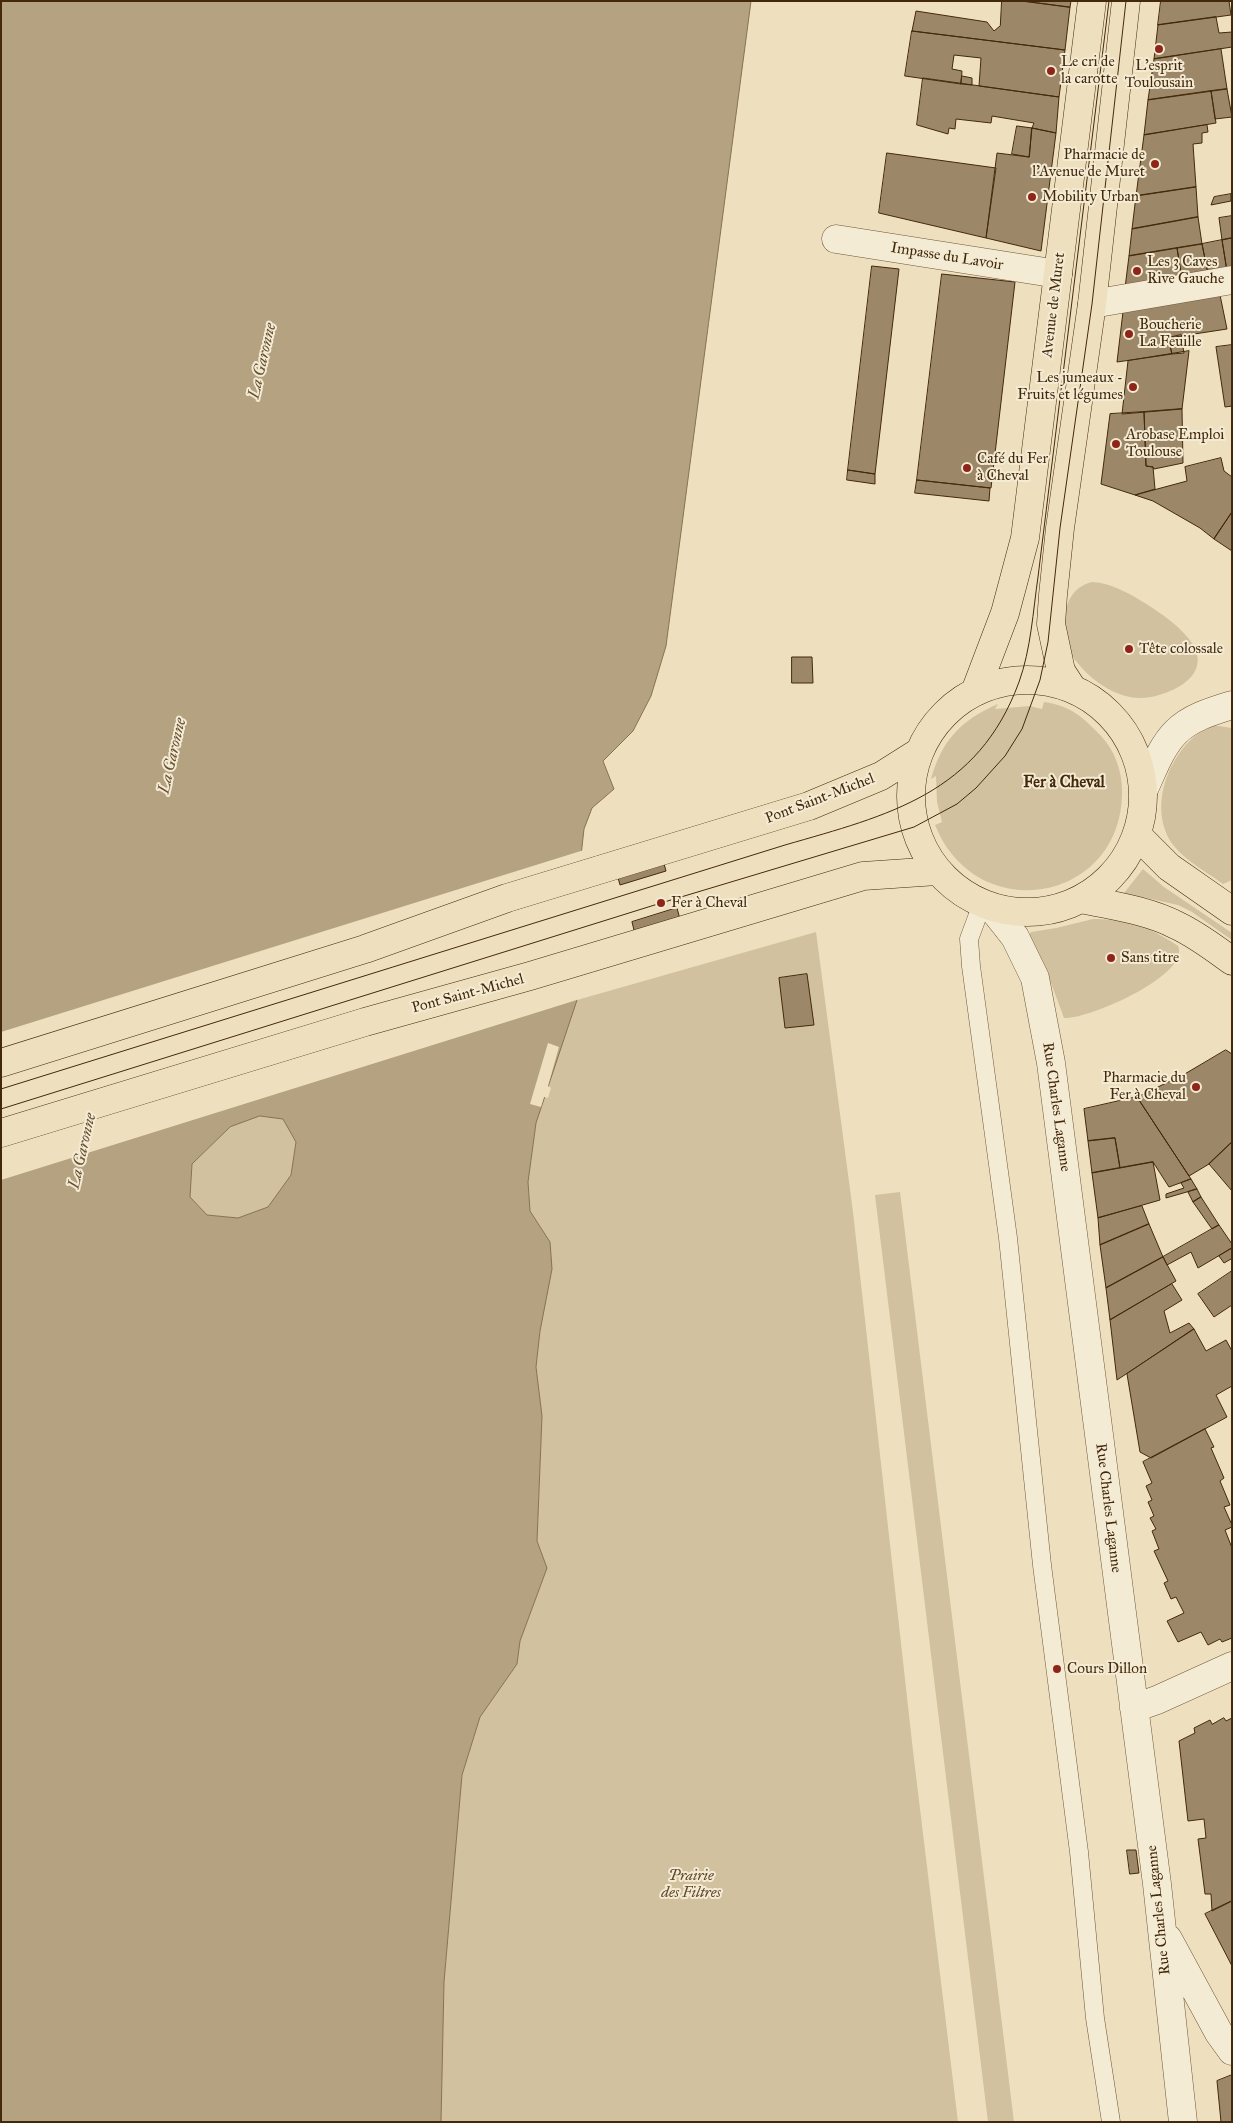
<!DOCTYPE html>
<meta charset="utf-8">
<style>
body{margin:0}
#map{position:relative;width:1233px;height:2123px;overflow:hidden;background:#eee0be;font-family:"IM FELL Great Primer",serif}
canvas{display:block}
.frame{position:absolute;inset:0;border:2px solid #43290a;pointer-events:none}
</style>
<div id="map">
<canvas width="1233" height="2123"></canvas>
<div class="frame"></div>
</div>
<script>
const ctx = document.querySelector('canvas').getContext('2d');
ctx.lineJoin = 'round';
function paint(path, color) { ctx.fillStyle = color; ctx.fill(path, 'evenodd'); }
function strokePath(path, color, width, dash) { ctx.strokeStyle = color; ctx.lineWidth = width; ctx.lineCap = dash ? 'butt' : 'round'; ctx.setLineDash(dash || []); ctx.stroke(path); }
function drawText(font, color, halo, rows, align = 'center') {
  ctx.font = font + ' "IM FELL Great Primer",serif'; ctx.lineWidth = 4; ctx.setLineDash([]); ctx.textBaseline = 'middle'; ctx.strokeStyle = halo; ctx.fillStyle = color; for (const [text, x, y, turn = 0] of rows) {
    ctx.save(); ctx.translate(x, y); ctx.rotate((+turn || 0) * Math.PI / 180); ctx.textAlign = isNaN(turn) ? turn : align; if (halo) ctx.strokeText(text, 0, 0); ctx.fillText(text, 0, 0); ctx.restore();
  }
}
const green = new Path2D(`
 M1092,582C1112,583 1132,595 1148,605C1162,614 1178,625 1189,639C1214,671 1180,691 1151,697C1123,703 1093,683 1076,661C1059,637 1058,590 1092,582Z
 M1044,702C1071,706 1083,717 1101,736C1115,751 1122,771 1122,791C1123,902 977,929 935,825L942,822L937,802L936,776L931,779C942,740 961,720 998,704L995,709L1030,706L1042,709Z
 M1212,725L1232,728V880L1223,884C1207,872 1187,862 1174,846C1144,807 1172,743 1212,725Z
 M1143,869L1164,887L1232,933V940L1192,912L1178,905L1124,893Z
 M1093,919C1127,919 1150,927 1178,946C1191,975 1087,1020 1064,1018L1044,964L1029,935L1031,932L1056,928Z
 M816,932L853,1212L913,1751L958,2122H441L444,1982L462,1775L480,1717L517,1664L520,1641L547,1568L537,1541L542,1416L536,1367L550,1242L530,1211L528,1182L536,1123L577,1000Z
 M260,1116L283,1118L296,1142L291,1175L268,1207L238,1218L207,1215L190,1197L192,1164L230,1127Z
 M900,1192L1014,2122H988L875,1195Z`);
const water = new Path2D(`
 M1,1H751L666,646L651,696L633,731L603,761L614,789L592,808L584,829L576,900L577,1000L536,1123L528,1182L530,1211L550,1242L552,1269L540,1331L536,1367L542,1416L537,1541L547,1568L520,1641L517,1664L480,1717L462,1775L444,1982L441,2122H1ZM260,1116L283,1119L296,1142L291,1175L268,1207L238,1218L207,1215L190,1197L192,1164L230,1127Z`);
const pier = new Path2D(`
 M584,850L578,900L580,999L1,1180V1032Z
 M548,1043L559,1047L548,1086L551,1088L548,1098L544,1097L541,1107L530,1104Z`);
const building = new Path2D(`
 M1002,1H1021L1070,7L1065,50L912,31L916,11L987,22L994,31L1000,26Z
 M1024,1H1071L1070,7Z
 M1161,1H1229L1231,15L1158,25Z
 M1216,17L1219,33L1232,32V47L1154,59L1158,25Z
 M912,31L1065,50L1059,97L979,86L981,58L954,55L952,69L962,71L961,84L905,76Z
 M1221,49L1227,89L1148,100L1154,59Z
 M962,76L972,78V85L961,84Z
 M923,78L1059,97L1056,133L1032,128L1034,123L992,116L991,123L956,119L955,129L949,128L948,134L917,125Z
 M1227,89L1232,117L1215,119L1211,91Z
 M1211,91L1216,123L1144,135L1148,100Z
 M1207,125L1208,132L1202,133V143L1193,144L1196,187L1136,196L1144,135Z
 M1017,126L1032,128L1029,157L1012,154Z
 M1032,128L1056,133L1041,251L986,238L997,153L1029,157Z
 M887,153L996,168L986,238L879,213Z
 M1196,187L1198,217L1132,229L1136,196Z
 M1231,194V201L1211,205L1214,197Z
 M1232,216V238L1222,240L1219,218Z
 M1198,217L1202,244L1129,256L1132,229Z
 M1232,238V270L1227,271L1222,240Z
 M1222,240L1227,271L1208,274L1202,244Z
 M1202,244L1208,274L1182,279L1177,248Z
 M1177,248L1182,279L1125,288L1129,256Z
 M872,266L899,269L875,474L848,470Z
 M942,274L1015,282L991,488L917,480Z
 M1220,295L1227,329L1168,338L1172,354L1117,362L1123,312Z
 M1181,335L1184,353L1172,354L1168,338Z
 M1232,345V406L1225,407L1216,347Z
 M1189,351L1182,409L1122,414L1128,361Z
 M1182,409L1183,463L1154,469L1153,467L1146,466L1144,412Z
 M1144,412L1146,466L1153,467L1155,489L1135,495L1101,484L1110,414Z
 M1221,458L1224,471L1232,477V512L1214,539L1200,528L1153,501L1135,495L1187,481L1185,467Z
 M848,470L875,474V484L847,480Z
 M917,480L990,488L989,501L915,493Z
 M1232,512V551L1214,539Z
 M792,657H812L813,683H792Z
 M663,860L666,871L620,885L617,874Z
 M677,908L680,919L635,934L632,922Z
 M807,974L814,1025L785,1028L779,978Z
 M1226,1050L1232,1054V1142L1209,1164L1189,1176L1137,1097L1183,1075Z
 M1137,1097L1189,1176L1191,1179L1169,1187L1153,1162L1120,1168L1115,1138L1088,1141L1084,1109Z
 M1115,1138L1120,1168L1092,1173L1088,1141Z
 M1232,1142V1191L1209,1164Z
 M1153,1162L1160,1200L1098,1218L1092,1173Z
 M1191,1179L1197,1189L1166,1198V1194L1184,1188L1181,1183Z
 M1197,1189L1201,1197L1193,1202L1188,1192Z
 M1201,1197L1219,1225L1212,1229L1193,1202Z
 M1142,1206L1149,1224L1100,1245L1098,1218Z
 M1149,1224L1163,1257L1106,1288L1100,1245Z
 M1219,1225L1232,1244V1248L1198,1268L1191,1252L1167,1265L1163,1257Z
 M1232,1248V1261L1231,1259L1224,1263L1219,1256Z
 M1163,1257L1176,1281L1110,1320L1106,1288Z
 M1232,1271V1305L1214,1317L1198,1294Z
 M1172,1284L1182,1300L1164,1311L1170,1333L1189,1323L1194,1329L1117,1380L1110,1320Z
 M1194,1329L1206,1351L1226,1340L1232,1351V1386L1216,1395L1227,1417L1151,1458L1140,1452L1127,1374Z
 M1205,1429L1214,1447L1211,1448L1224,1478L1220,1481L1230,1505L1224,1507L1232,1525V1527L1225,1530L1232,1548V1638L1222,1642L1220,1639L1208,1645L1201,1632L1178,1642L1167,1621L1184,1613L1176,1597L1171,1599L1164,1583L1168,1581L1154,1551L1159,1549L1152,1531L1156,1529L1150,1518L1154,1516L1148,1502L1152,1500L1146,1486L1152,1483L1143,1462Z
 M1224,1718L1226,1721L1232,1718V1901L1212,1911L1211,1894H1205L1198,1839L1206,1838L1204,1819L1188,1821L1179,1741L1195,1733L1194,1728L1210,1720L1212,1724Z
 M1127,1850H1136L1139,1873L1130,1874Z
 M1232,1901V1966L1205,1914Z
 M1232,2075V2122H1221L1217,2081Z`);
const service = new Path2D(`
 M982,904L969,939L971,966L1008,1238L1042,1565L1079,1852L1095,2018L1111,2122`);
const minor = new Path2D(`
 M836,239L1058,274
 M1092,304L1232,280
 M992,908L1015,937L1035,978L1051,1063L1157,1884L1183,2122
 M1134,1708L1157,1700L1232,1666
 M1168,1939L1219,2033L1232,2051`);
const tertiary = new Path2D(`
 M1144,789C1153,770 1161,747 1176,732C1191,717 1213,711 1232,705`);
const primary = new Path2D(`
 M911 796a116 116 0 1 1 232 0a116 116 0 1 1-232 0Z
 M1072,688L1061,671L1051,624L1053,595L1060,528L1092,304L1126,1
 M975,692L1005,613L1025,538L1092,1
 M1137,835L1169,867L1232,911
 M1082,899C1113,906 1147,910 1176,925C1196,934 1214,948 1232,961
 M1,1063L365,949L507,898L809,806L881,776L919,752
 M1,1133L365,1022L530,976L863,876L937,871`);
const tram = new Path2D(`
 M1,1089L785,845C889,815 978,794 1019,682C1031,649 1033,611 1038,577L1109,1
 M1,1109L661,903L914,827L957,804L976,788L1005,756L1022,729L1040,680L1048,642L1060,528L1092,304L1126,1`);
const markers = [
 [1159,49,5,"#8f2418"],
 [1051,71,5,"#8f2418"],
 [1155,164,5,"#8f2418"],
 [1032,197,5,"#8f2418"],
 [1137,271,5,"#8f2418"],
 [1129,334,5,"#8f2418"],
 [1133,387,5,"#8f2418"],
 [1116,444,5,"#8f2418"],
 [967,468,5,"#8f2418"],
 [1129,649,5,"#8f2418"],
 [661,903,5,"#8f2418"],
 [1111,958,5,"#8f2418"],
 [1196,1087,5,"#8f2418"],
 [1057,1669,5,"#8f2418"]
];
const poiNames = [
 ["Le cri de",1061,62],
 ["la carotte",1061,79],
 ["L'esprit",1159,66,"center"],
 ["Toulousain",1159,83,"center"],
 ["Pharmacie de",1145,155,"right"],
 ["l'Avenue de Muret",1145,172,"right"],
 ["Mobility Urban",1042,197],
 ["Les 3 Caves",1147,262],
 ["Rive Gauche",1147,279],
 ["Boucherie",1139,325],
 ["La Feuille",1139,342],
 ["Les jumeaux -",1123,378,"right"],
 ["Fruits et légumes",1123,395,"right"],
 ["Arobase Emploi",1126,435],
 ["Toulouse",1126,452],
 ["Café du Fer",977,459],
 ["à Cheval",977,476],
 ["Tête colossale",1139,649],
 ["Fer à Cheval",671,903],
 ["Sans titre",1121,958],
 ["Pharmacie du",1186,1078,"right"],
 ["Fer à Cheval",1186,1095,"right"],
 ["Cours Dillon",1067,1669]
];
const streetNames = [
 ["Impasse du Lavoir",947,257,9],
 ["Avenue de Muret",1054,305,-83],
 ["Pont Saint-Michel",820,799,-21],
 ["Pont Saint-Michel",468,994,-15],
 ["Rue Charles Laganne",1056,1107,82],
 ["Rue Charles Laganne",1108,1508,83],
 ["Rue Charles Laganne",1159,1910,-96]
];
const parkNames = [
 ["Prairie",691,1876],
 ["des Filtres",691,1893]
];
const waterNames = [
 ["La Garonne",263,361,-77],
 ["La Garonne",173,756,-77],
 ["La Garonne",83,1151,-77]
];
const neighbourhoodNames = [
 ["Fer à Cheval",1064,783]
];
paint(green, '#d1c19f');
paint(water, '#b4a281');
strokePath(water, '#877251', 1);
paint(pier, '#eee0be');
paint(building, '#9c8868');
strokePath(building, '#43290a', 1);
strokePath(service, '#6e5737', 19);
strokePath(minor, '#6e5737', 29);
strokePath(tertiary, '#6e5737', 29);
strokePath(primary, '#43290a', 29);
strokePath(service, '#f4ebd5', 18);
strokePath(minor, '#f4ebd5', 28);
strokePath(tertiary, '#f4ebd5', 28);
strokePath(primary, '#eee0be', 28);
strokePath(tram, '#43290a', 1);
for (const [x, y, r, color] of markers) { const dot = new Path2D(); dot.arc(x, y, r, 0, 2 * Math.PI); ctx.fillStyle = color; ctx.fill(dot); strokePath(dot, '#f4ebd5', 2); }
drawText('15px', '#43290a', '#f4ebd5', poiNames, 'left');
drawText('15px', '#43290a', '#f4ebd5', streetNames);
drawText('italic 15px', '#5f4728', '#f4ebd5', parkNames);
drawText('italic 16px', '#654d2e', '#f4ebd5', waterNames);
drawText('bold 16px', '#43290a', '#f4ebd5', neighbourhoodNames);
</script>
